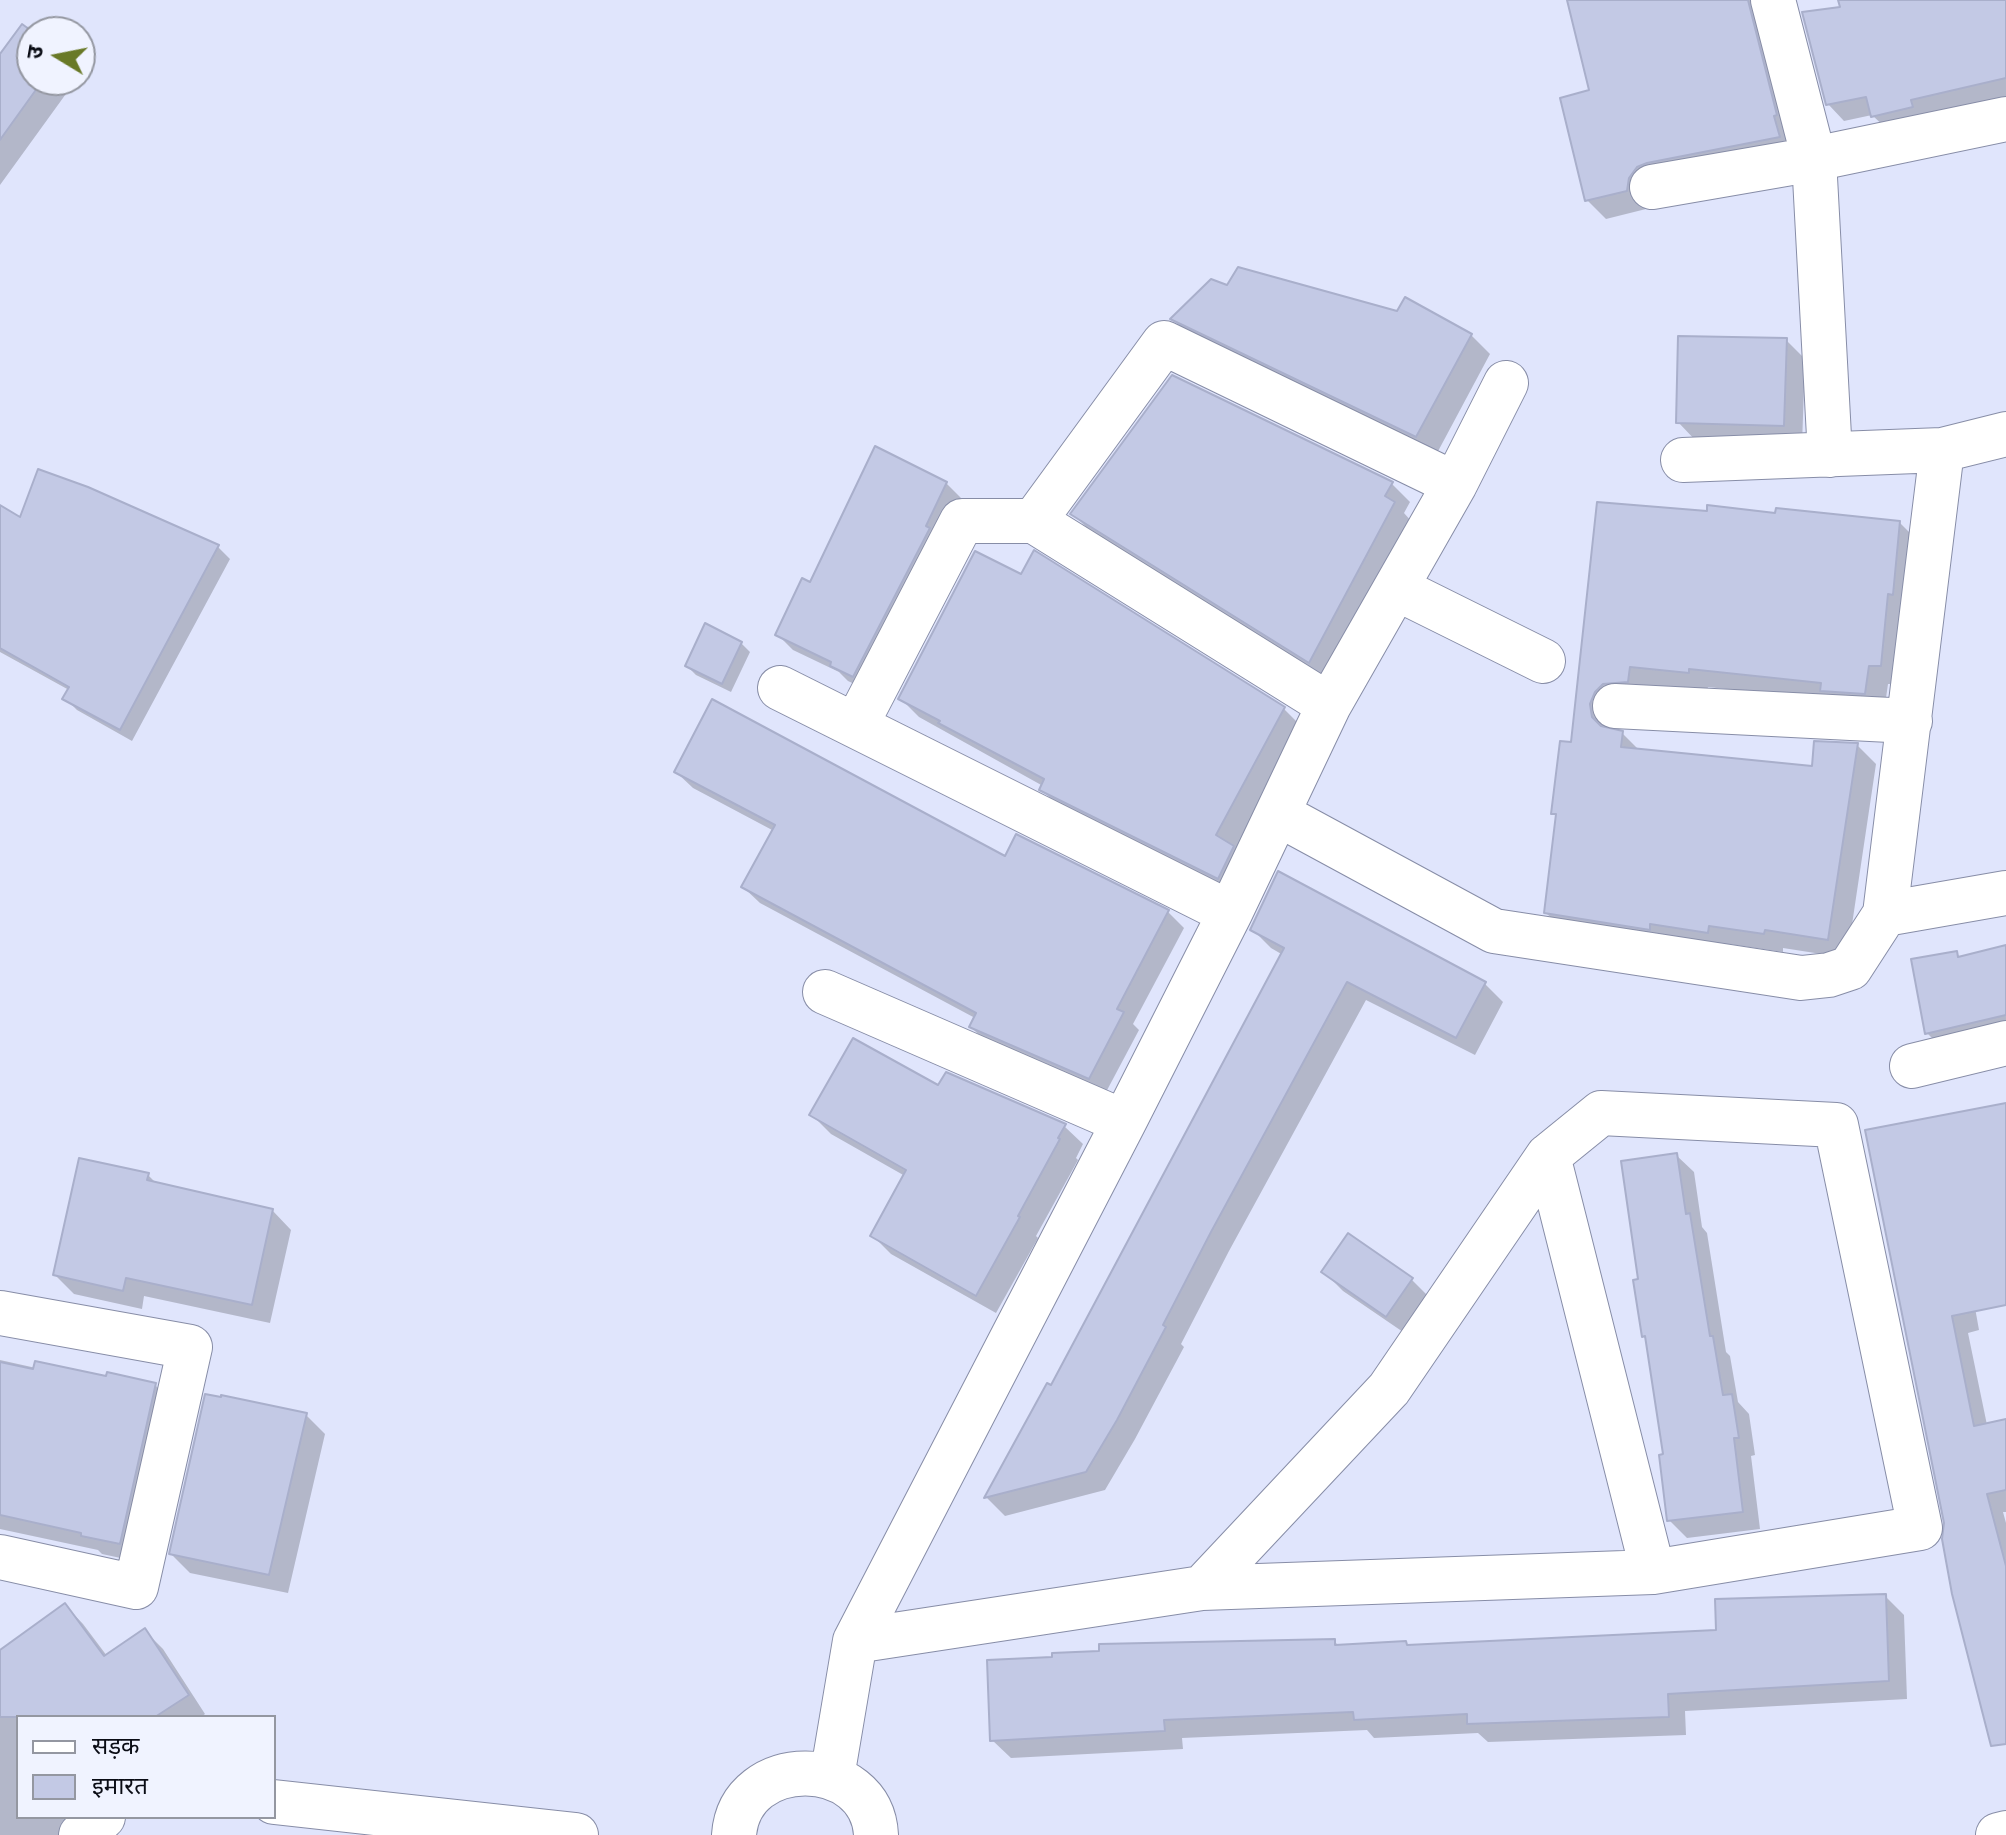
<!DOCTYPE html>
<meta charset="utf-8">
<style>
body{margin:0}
#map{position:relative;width:2006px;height:1835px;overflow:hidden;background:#e0e5fc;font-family:Inter,"Noto Sans Devanagari",sans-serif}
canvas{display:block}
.legend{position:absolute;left:16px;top:1715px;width:260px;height:104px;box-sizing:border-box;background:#f0f3ff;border:2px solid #9497a1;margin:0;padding:10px 14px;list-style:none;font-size:24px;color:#0a0c15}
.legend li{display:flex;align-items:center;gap:16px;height:40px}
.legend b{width:40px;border:2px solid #9497a1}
.north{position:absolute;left:16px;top:16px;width:80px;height:80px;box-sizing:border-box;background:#f0f3ff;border:2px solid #9497a1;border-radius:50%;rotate:280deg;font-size:22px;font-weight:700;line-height:32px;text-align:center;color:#0a0c15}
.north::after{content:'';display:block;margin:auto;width:28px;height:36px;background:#697927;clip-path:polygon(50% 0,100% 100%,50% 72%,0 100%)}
</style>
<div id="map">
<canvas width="2006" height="1835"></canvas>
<ul class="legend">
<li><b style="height:10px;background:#fff"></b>सड़क</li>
<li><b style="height:22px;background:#c3c9e5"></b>इमारत</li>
</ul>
<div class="north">उ</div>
</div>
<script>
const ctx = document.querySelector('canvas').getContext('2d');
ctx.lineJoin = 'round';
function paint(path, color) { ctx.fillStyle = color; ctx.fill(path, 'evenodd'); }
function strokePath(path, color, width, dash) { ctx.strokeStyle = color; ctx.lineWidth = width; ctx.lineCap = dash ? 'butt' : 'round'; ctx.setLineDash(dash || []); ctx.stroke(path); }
const shadow = new Path2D(`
 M1569,0H1761L1797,156L1647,197L1646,209L1606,219L1587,200L1592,92Z
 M1840,0H2006V98L1890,132L1872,115L1844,121L1828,104L1842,9Z
 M0,57L32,80H76L0,185Z
 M1228,288L1471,335L1490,354L1436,455L1191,338L1173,319Z
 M1786,340L1805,359L1802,445L1697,442L1678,422Z
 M946,483L962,499L869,691L848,681L839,672L793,650L778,635L811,584Z
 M1391,483L1410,502L1404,513L1412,522L1328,680L1091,532L1073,514Z
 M87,489L218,547L230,559L132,741L77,710L65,698L69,690L0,652V507L21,520Z
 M1599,504L1709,513L1900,523L1919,542L1900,684H1888L1884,712L1832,701L1708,687L1707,691L1648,685L1647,700L1608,726L1609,731L1622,733L1640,751L1813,769L1857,745L1876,764L1847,958L1783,948V952L1728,944L1727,951L1566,932L1546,913L1558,817L1554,813L1573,744Z
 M1035,553L1284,709L1303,728L1238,897L1060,808L1041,789L1043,786L919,717L900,698L1021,577Z
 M741,643L750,652L731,692L696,675L687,666Z
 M676,772L1006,859L1168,912L1184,928L1133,1024L1139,1030L1105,1094L987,1043L971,1027L975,1018L760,903L743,887L774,831L693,788Z
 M1252,929L1484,983L1503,1002L1475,1055L1366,1000L1229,1251L1181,1344L1184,1347L1135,1439L1105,1490L1005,1516L987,1498L1048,1385L1052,1388L1283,955L1271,948Z
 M2006,947V1038L1946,1052L1927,1033L1956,953L1961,958Z
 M939,1088L1064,1126L1083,1144L1076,1158L1078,1160L1036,1236L1038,1238L996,1313L891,1254L872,1235L905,1176L831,1134L812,1115Z
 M2006,1104V1206L1959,1218L1979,1330L1968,1333L1987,1425L2006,1421V1512H2003L2006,1523V1698L1947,1523L1867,1131Z
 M1676,1155L1694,1172L1702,1227L1707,1233L1726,1352L1730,1356L1738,1402L1749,1414L1755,1455L1751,1456L1760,1529L1687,1538L1669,1520L1665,1456L1647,1340L1643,1336L1640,1281Z
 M148,1175L158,1185L272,1210L291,1230L270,1323L144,1296L142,1309L74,1294L55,1275Z
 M1324,1272L1411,1279L1430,1298L1406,1334L1343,1291Z
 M0,1360L36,1368L155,1385L174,1404L139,1562L102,1554L98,1550L0,1529Z
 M306,1415L325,1434L288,1593L190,1573L171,1554Z
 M1885,1596L1904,1615L1907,1699L1685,1711L1686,1735L1488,1742L1478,1733L1374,1738L1367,1730L1182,1738L1183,1749L1011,1758L992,1740L1334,1641L1340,1647L1406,1643L1409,1647L1718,1632Z
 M65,1605L83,1624L107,1656L145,1631L163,1649L205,1714L201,1717H18V1817H87L63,1835H0V1653Z`);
const building = new Path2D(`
 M1567,0H1748L1777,115L1774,116L1780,137L1647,163L1637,167L1629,178L1627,191L1585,201L1560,98L1589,90Z
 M1838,0H2006V78L1911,100L1913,107L1871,117L1866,97L1826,105L1802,12L1840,7Z
 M22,24L33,32L32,80H43L0,140V54Z
 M1238,267L1397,311L1405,297L1472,334L1416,437L1170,319L1211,279L1227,285Z
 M1678,336L1787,338L1784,426L1676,423Z
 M1172,375L1393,482L1385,496L1395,502L1309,663L1070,514Z
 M875,446L947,482L926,526L930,528L853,677L830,666L831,662L775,635L802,578L810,582Z
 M38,469L88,487L219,545L120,730L62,699L69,687L0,648V505L20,517Z
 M1597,502L1707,511V505L1775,513L1776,508L1900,521L1893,595L1888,594L1881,666H1869L1865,694L1820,691L1821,683L1689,669V673L1630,667L1628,682L1603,684L1595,692L1590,704L1592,717L1601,726L1623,731L1621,747L1812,766L1814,741L1858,743L1828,940L1765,930L1764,934L1709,926L1708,933L1650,924V930L1544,913L1556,814H1551L1560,741L1571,742Z
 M1034,550L1285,707L1216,835L1234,846L1218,879L1039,790L1044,779L938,723L940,721L898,699L975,551L1021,574Z
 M705,623L742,642L722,684L685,666Z
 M712,699L1005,856L1016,834L1169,910L1117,1009L1124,1012L1089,1079L969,1027L976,1013L741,887L775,825L674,772Z
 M1278,871L1486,982L1456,1038L1347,982L1211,1232L1163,1325L1166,1327L1117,1420L1086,1472L984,1498L1047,1383L1051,1385L1284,948L1250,930Z
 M2006,945V1015L1925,1034L1911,959L1957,951L1958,957Z
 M853,1038L938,1085L946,1072L1066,1124L1058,1138L1060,1139L1018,1216L1020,1217L976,1296L870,1236L906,1170L809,1115Z
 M2006,1103V1305L1952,1316L1974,1426L2006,1419V1490L1987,1494L2006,1566V1744L1991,1746L1952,1594L1942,1539L1944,1523L1865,1130Z
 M1677,1153L1686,1214L1690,1213L1710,1336H1713L1723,1395L1732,1394L1739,1438H1734L1743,1512L1667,1521L1659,1455L1663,1454L1645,1336L1642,1337L1633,1280L1638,1279L1621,1161Z
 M79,1158L149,1173L147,1180L273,1209L252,1305L126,1278L123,1291L53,1275Z
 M1348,1233L1413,1278L1386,1317L1321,1272Z
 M35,1361L106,1376L107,1372L156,1383L120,1544L81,1536V1533L0,1515V1362L33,1369Z
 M205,1394L221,1397V1395L307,1413L269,1575L169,1554Z
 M1886,1594L1889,1681L1668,1694L1669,1717L1467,1724V1714L1354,1720L1353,1712L1164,1720L1165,1731L990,1741L987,1660L1052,1657V1653L1099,1651V1644L1335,1639V1645L1406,1641L1407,1645L1716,1630L1715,1599Z
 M65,1603L104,1656L145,1628L189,1695L155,1717H0V1650Z`);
const minor = new Path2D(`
 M1773,0L1814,159L1830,455
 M1652,187L1814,159L2006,119
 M1942,450L1885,914L2006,893
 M1683,460L1942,450L2006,434
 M1034,521L1164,343L1455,484
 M1396,588L1543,661
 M780,688L1230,913
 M1615,706L1910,721
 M856,725L962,521H1034L1329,705
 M1278,814L1494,931L1801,978L1829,975L1850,968L1885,914
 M825,992L1124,1122
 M1912,1066L2006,1043
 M1548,1156L1653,1572
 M0,1313L190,1347L136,1587L0,1557
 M855,1641L1202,1588L1653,1572L1920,1528L1836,1125L1601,1113L1548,1156L1389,1389L1202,1588
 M832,1777L855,1641L1124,1122L1230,913L1329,705L1455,484L1506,383
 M274,1802L576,1835
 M81,1835L103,1817
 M734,1835C740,1752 872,1754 876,1835
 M1998,1835L2006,1833`);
paint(shadow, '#0003');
paint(building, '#c3c9e5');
strokePath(building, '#a9afcb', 2);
strokePath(minor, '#878da7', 46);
strokePath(minor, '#fff', 44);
</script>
